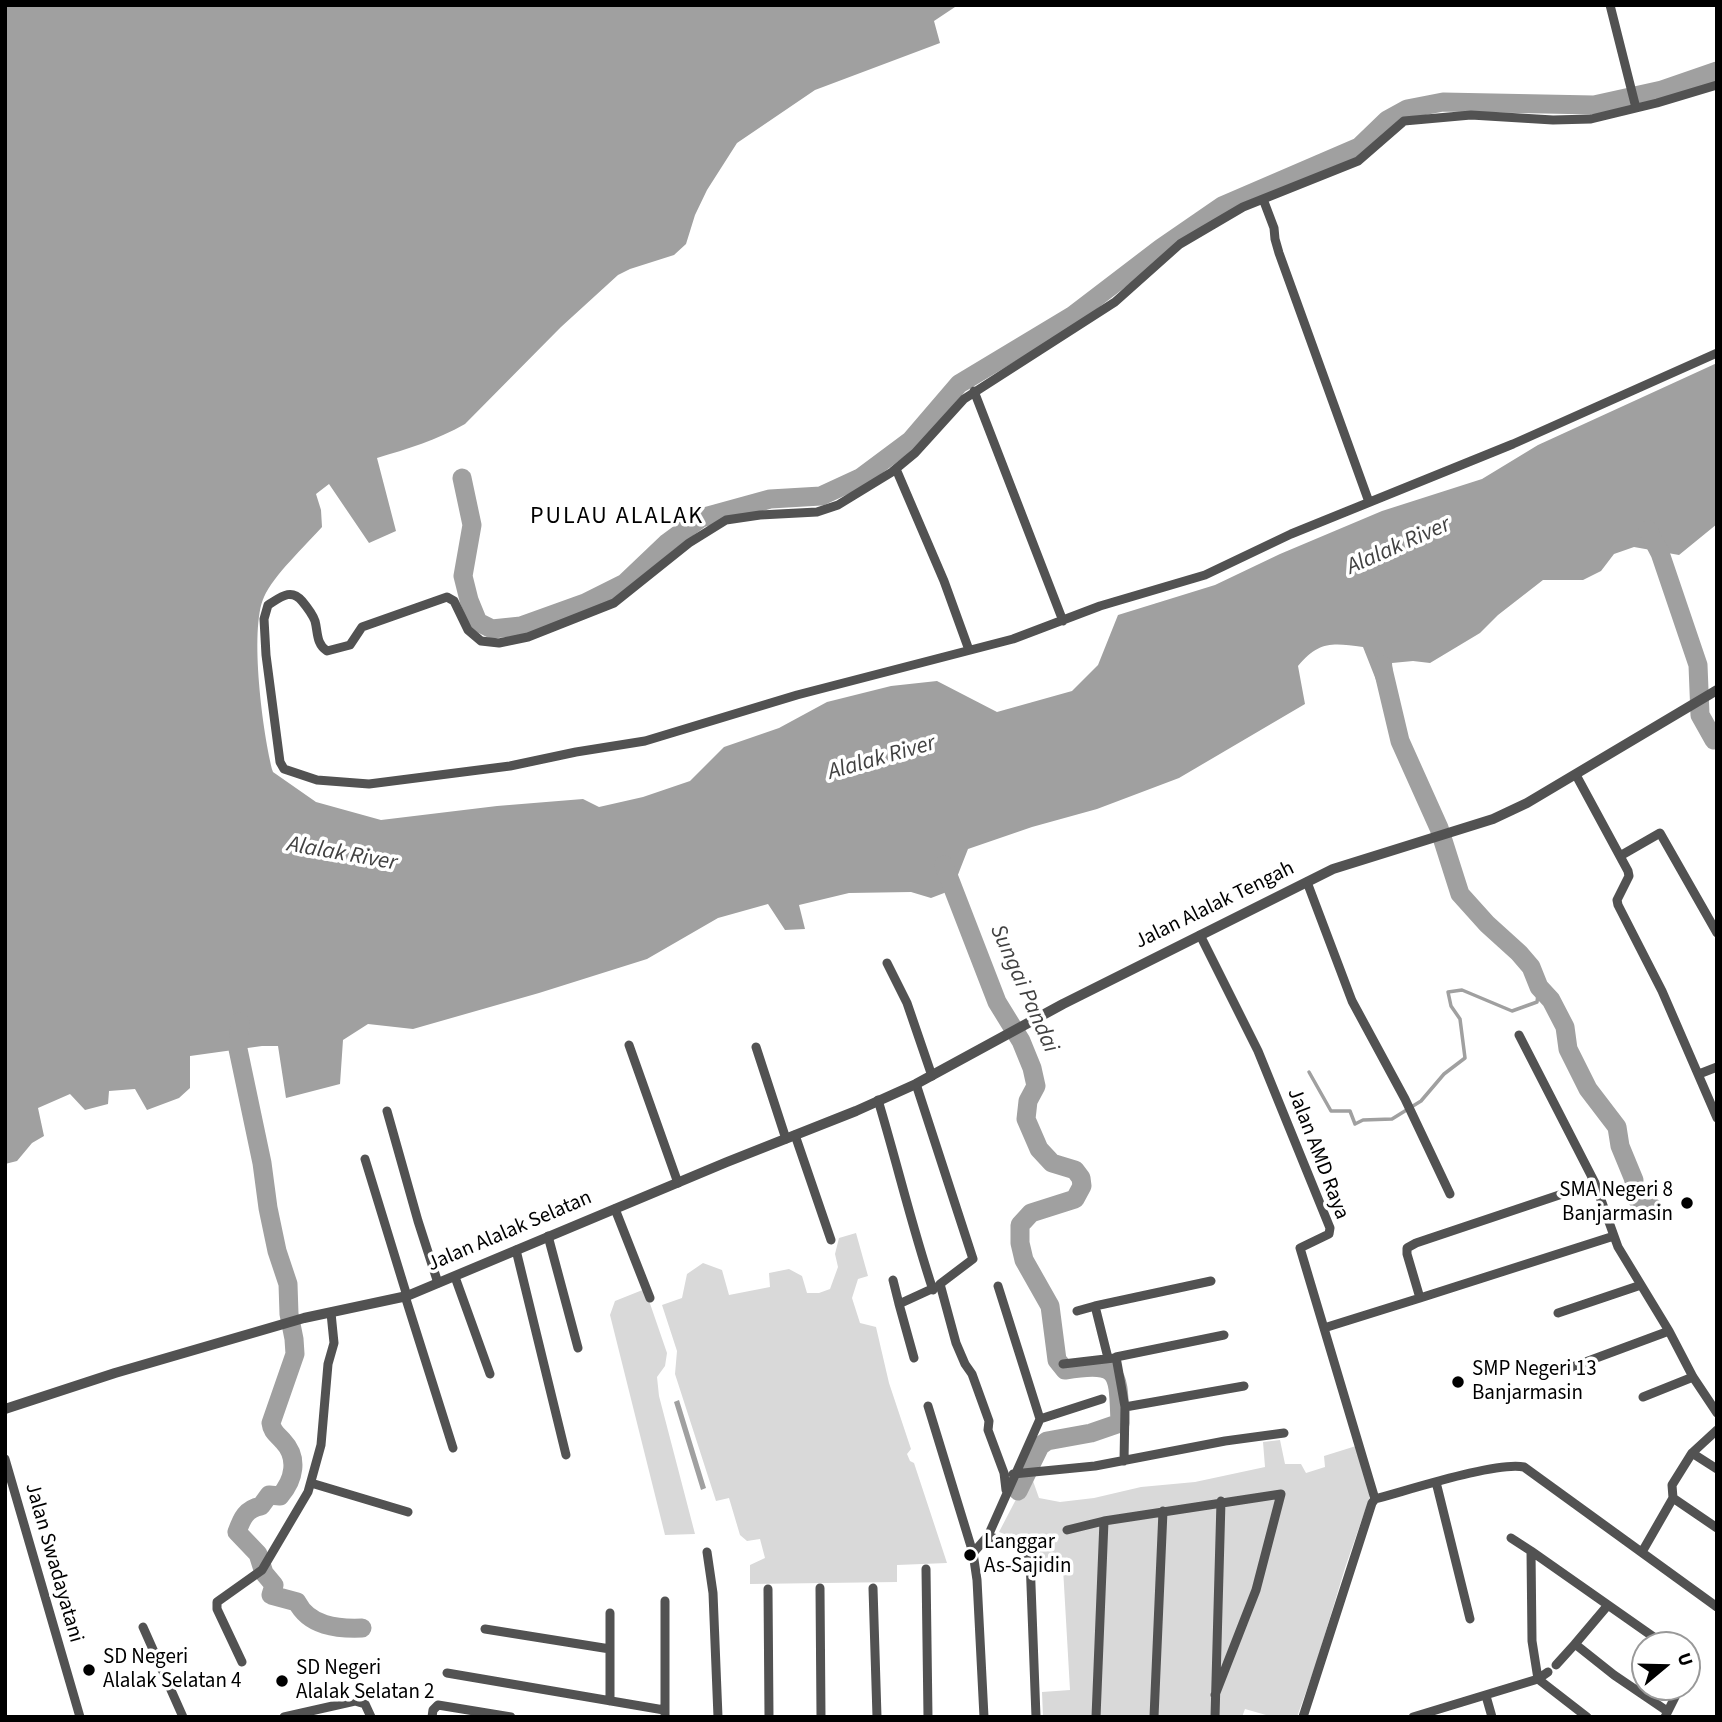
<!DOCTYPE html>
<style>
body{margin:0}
#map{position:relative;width:1722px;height:1722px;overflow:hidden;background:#fff;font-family:"Source Sans 3",sans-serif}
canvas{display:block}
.frame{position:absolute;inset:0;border:7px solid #000;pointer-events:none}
.north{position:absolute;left:1631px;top:1631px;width:70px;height:70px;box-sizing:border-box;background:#fff;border:2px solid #999;border-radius:50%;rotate:71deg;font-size:19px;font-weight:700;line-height:28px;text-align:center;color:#000}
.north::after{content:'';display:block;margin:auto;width:24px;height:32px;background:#000;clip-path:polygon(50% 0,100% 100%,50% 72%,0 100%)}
</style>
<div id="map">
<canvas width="1722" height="1722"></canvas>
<div class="frame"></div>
<div class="north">U</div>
</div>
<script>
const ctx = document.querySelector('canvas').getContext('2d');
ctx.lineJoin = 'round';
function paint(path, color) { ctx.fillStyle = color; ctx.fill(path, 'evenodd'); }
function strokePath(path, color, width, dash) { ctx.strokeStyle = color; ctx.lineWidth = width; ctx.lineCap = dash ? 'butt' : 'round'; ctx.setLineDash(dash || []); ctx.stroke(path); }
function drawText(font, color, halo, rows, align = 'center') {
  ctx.font = font + ' "Source Sans 3",sans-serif'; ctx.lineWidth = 7; ctx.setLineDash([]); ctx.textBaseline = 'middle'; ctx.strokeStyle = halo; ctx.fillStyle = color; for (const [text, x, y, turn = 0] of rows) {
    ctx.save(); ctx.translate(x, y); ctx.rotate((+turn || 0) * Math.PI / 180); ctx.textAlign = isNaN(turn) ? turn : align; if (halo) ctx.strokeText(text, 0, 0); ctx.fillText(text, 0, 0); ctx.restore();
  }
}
const green = new Path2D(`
 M856,1233L868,1276L858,1279L852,1298L860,1323L876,1327L889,1383L911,1449L907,1454L910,1461L914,1463L947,1563L897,1565V1582L750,1584V1565L765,1558L760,1539L747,1541L740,1535L729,1498L716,1501L675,1374L677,1351L662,1305L682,1298L687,1274L703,1263L722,1270L729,1295L770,1287L769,1273L789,1269L802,1276L807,1293H819L830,1289L838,1267L835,1254L839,1238Z
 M645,1289L667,1353L665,1366L657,1377L659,1396L695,1534L665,1535L610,1315L615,1301Z
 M1280,1440L1285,1464H1301L1306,1473L1325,1467L1324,1456L1356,1446L1370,1496L1345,1568L1316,1664L1297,1717H1273L1245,1709L1242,1717H1043L1042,1692L1070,1690L1063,1568L1037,1566C1028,1543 1022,1541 999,1532L1024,1484L1033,1481L1039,1498L1060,1502L1094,1498L1141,1487L1195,1482L1265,1467L1263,1442Z`);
const water = new Path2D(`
 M5,5H958L934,21L940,43L815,90L737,143L707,190L695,215L686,244L674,255L630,269L618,275L561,327L465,424C437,440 407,449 377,458L396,531L369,543L329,484L316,494L321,510L322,527C306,545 273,576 264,597C249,629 263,736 273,772L316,802L381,820L497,806L583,799L599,807L643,797L690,781L724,747L779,728L827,702L891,686L937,681L997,712L1072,691L1098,665L1118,615L1215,585L1280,554L1382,511L1482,479L1538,445L1717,363V524L1679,555L1634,547L1614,554L1601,571L1583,580H1543L1498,615L1480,633L1430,663L1413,661L1392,663L1394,689L1380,690L1363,647C1332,643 1319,641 1298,666L1305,704L1179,778L1097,809L1032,827L968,849L952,890L931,898L911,892L849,893L799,905L805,929L785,930L768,904L718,918L647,959L539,993L413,1029L368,1024L343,1040L340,1084L286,1098L278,1046H262L190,1056V1088L179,1098L147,1110L135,1089L109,1091L108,1104L85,1110L70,1094L38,1108L44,1136L32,1143L17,1161L5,1164Z
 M679,1400L706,1488L701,1490L674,1402Z`);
const stream = new Path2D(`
 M1309,1072L1331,1111H1350L1355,1124L1363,1120L1392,1119L1421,1101L1444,1074L1465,1058L1460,1019L1451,1006L1448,992L1462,990L1512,1011L1537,1002L1539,987`);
const river = new Path2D(`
 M462,478L472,525L463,576L469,600L478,622L492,629L521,626L585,603L625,583L667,543L701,518L770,499L821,496L860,478L911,440L959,384L1072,316L1161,248L1222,206L1359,147L1387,120L1407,109L1443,102L1594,105L1662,90L1717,71
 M1648,530L1660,553L1698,665L1700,715L1714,740
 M1382,665L1400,741L1439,828L1460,894L1487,924L1519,953L1531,967L1539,987L1551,1000L1565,1027L1568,1049L1588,1089L1617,1127L1620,1146L1634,1180L1633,1189L1637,1199L1652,1207
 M944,865L997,1002L1021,1041L1032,1068L1036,1086L1028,1101L1026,1119L1039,1149L1052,1163L1075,1170L1081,1178L1082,1186L1075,1199L1031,1213L1020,1225V1243L1024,1260L1050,1306L1057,1360L1065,1370C1121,1361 1118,1372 1120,1423L1091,1433L1047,1441L1040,1446L1018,1491
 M240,1022L238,1049L262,1163L268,1208L277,1251L288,1284L289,1314L294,1339L295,1354L271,1423C272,1432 277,1434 283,1441C299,1458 294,1480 280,1496L269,1495L261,1506C246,1509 242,1518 237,1532L258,1554L264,1573L274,1585L271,1595L297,1602C309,1626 337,1629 362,1628`);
const minor = new Path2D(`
 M1610,5L1636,108
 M1717,85L1657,103L1591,119L1553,120L1471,115L1404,121L1358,161L1243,207L1180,244L1115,302L964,399L915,453L892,472L838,505L817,512L760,515L726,520L689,543L614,603L528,637L499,643L481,641L468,630L454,601L447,597L362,627L350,645L327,651C316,644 318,632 315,621C312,613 307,607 302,601C291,588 281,597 268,605L264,619L266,655L280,762L284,769L317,780L369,784L510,766L576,752L645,741L797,695L1013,639L1100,606L1205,575L1291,534L1513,444L1717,353
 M1263,199L1274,228L1275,239L1279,253L1369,502
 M974,391L1063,621
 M896,469L944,581L969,650
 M1576,775L1628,871L1629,876L1617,900L1618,905L1662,991L1717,1118
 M1620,856L1660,833L1717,933
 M1307,882L1352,1001L1405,1099L1450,1194
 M1200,935L1258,1051L1330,1228L1329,1234L1300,1248L1375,1499
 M887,963L907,1003L932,1076
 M1519,1035L1595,1183L1618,1247L1669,1331L1693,1377L1717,1413
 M629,1045L678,1183
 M756,1047L786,1139
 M1699,1074L1717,1067
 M916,1084L973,1259L940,1284L956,1343L965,1364L972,1374L989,1421L988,1430L1004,1473L1006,1490
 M878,1100C897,1163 912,1227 933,1290
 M387,1111L418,1221L438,1283
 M795,1135L831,1240
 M365,1159L407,1296
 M615,1209L650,1298
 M548,1236L578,1348
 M516,1250L566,1455
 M455,1277L490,1374
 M893,1280L899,1304
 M998,1286L1040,1419
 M405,1296L453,1448
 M1420,1298L1614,1236
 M1095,1306L1211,1281
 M1077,1311L1095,1306L1108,1358
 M1558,1313L1641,1285
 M1324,1328L1420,1298L1407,1254V1248L1416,1243L1595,1183
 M914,1358L899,1304L936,1287
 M1063,1364L1114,1358
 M1572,1367L1669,1331
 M1643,1397L1693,1377
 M928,1406L973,1553
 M1125,1407L1244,1386
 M1692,1453L1717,1430
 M5,1459L80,1717
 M1124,1461L1125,1407L1116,1357L1224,1335
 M1013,1474L1095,1466L1225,1441L1284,1433
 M1436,1482L1470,1619
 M311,1483L408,1512
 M1673,1498L1717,1528
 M1067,1530L1104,1521L1281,1494L1256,1590L1215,1695
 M988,1536L1023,1548L1030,1559L1036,1717
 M1531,1551L1665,1645
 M707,1552L713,1593L718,1717
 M1642,1552L1673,1498L1672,1485L1692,1453L1717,1469
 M926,1569L928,1717
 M820,1588L821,1717
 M873,1588L877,1717
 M768,1589L769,1717
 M665,1601V1717
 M1608,1605L1575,1644L1614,1675L1667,1711
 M143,1627L183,1717
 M485,1629L610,1649
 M242,1662L217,1609V1602L262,1570L308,1492L321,1445L328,1364L334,1343L331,1313
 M1556,1665L1575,1644
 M1548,1672L1538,1679L1587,1717
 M447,1673L664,1710
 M1486,1696L1492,1717
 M610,1701V1613
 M284,1717L355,1701L365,1704L371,1717
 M432,1717L433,1710L438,1705L511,1717
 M984,1717L977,1580L973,1553L988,1536L1040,1419L1102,1399
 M1096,1717L1104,1521
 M1154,1717L1163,1511
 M1215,1717L1221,1501
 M1303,1717L1372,1503L1375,1499C1406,1491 1497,1461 1524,1467L1717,1607
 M1413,1717L1538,1679L1532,1641L1531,1551L1511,1538
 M1665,1717L1680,1687`);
const tertiary = new Path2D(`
 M5,1409L115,1373L304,1318L407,1296L727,1162L856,1111L916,1084L1063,1004L1333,869L1493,819L1527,803L1717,690`);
const markers = [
 [1687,1203,7,"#000"],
 [1458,1382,7,"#000"],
 [970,1555,7,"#000"],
 [89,1670,7,"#000"],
 [282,1681,7,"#000"]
];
const streetNames = [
 ["Jalan Alalak Tengah",1215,906,-26],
 ["Jalan AMD Raya",1317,1154,69],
 ["Jalan Alalak Selatan",510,1232,-23],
 ["Jalan Swadayatani",53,1563,74]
];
const poiNames = [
 ["SMA Negeri 8",1673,1191,"right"],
 ["Banjarmasin",1673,1215,"right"],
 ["SMP Negeri 13",1472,1370],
 ["Banjarmasin",1472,1394],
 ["Langgar",984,1543],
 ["As-Sajidin",984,1567],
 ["SD Negeri",103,1658],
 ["Alalak Selatan 4",103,1682],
 ["SD Negeri",296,1669],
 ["Alalak Selatan 2",296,1693]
];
const waterNames = [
 ["Alalak River",1399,547,-24],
 ["Alalak River",882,759,-16],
 ["Alalak River",342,855,10],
 ["Sungai Pandai",1023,989,66]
];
const quarterNames = [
 ["PULAU ALALAK",617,518]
];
paint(green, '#d9d9d9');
paint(water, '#a0a0a0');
strokePath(stream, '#a0a0a0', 3.5);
strokePath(river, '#a0a0a0', 19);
strokePath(minor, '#525252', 9);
strokePath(tertiary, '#525252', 10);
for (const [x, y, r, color] of markers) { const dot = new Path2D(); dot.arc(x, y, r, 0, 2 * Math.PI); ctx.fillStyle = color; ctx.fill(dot); strokePath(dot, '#fff', 2.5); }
drawText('21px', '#000', '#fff', streetNames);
drawText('21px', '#000', '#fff', poiNames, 'left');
drawText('italic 23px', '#414141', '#fff', waterNames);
ctx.letterSpacing = '2px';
drawText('24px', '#000', '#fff', quarterNames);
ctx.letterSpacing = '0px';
</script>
